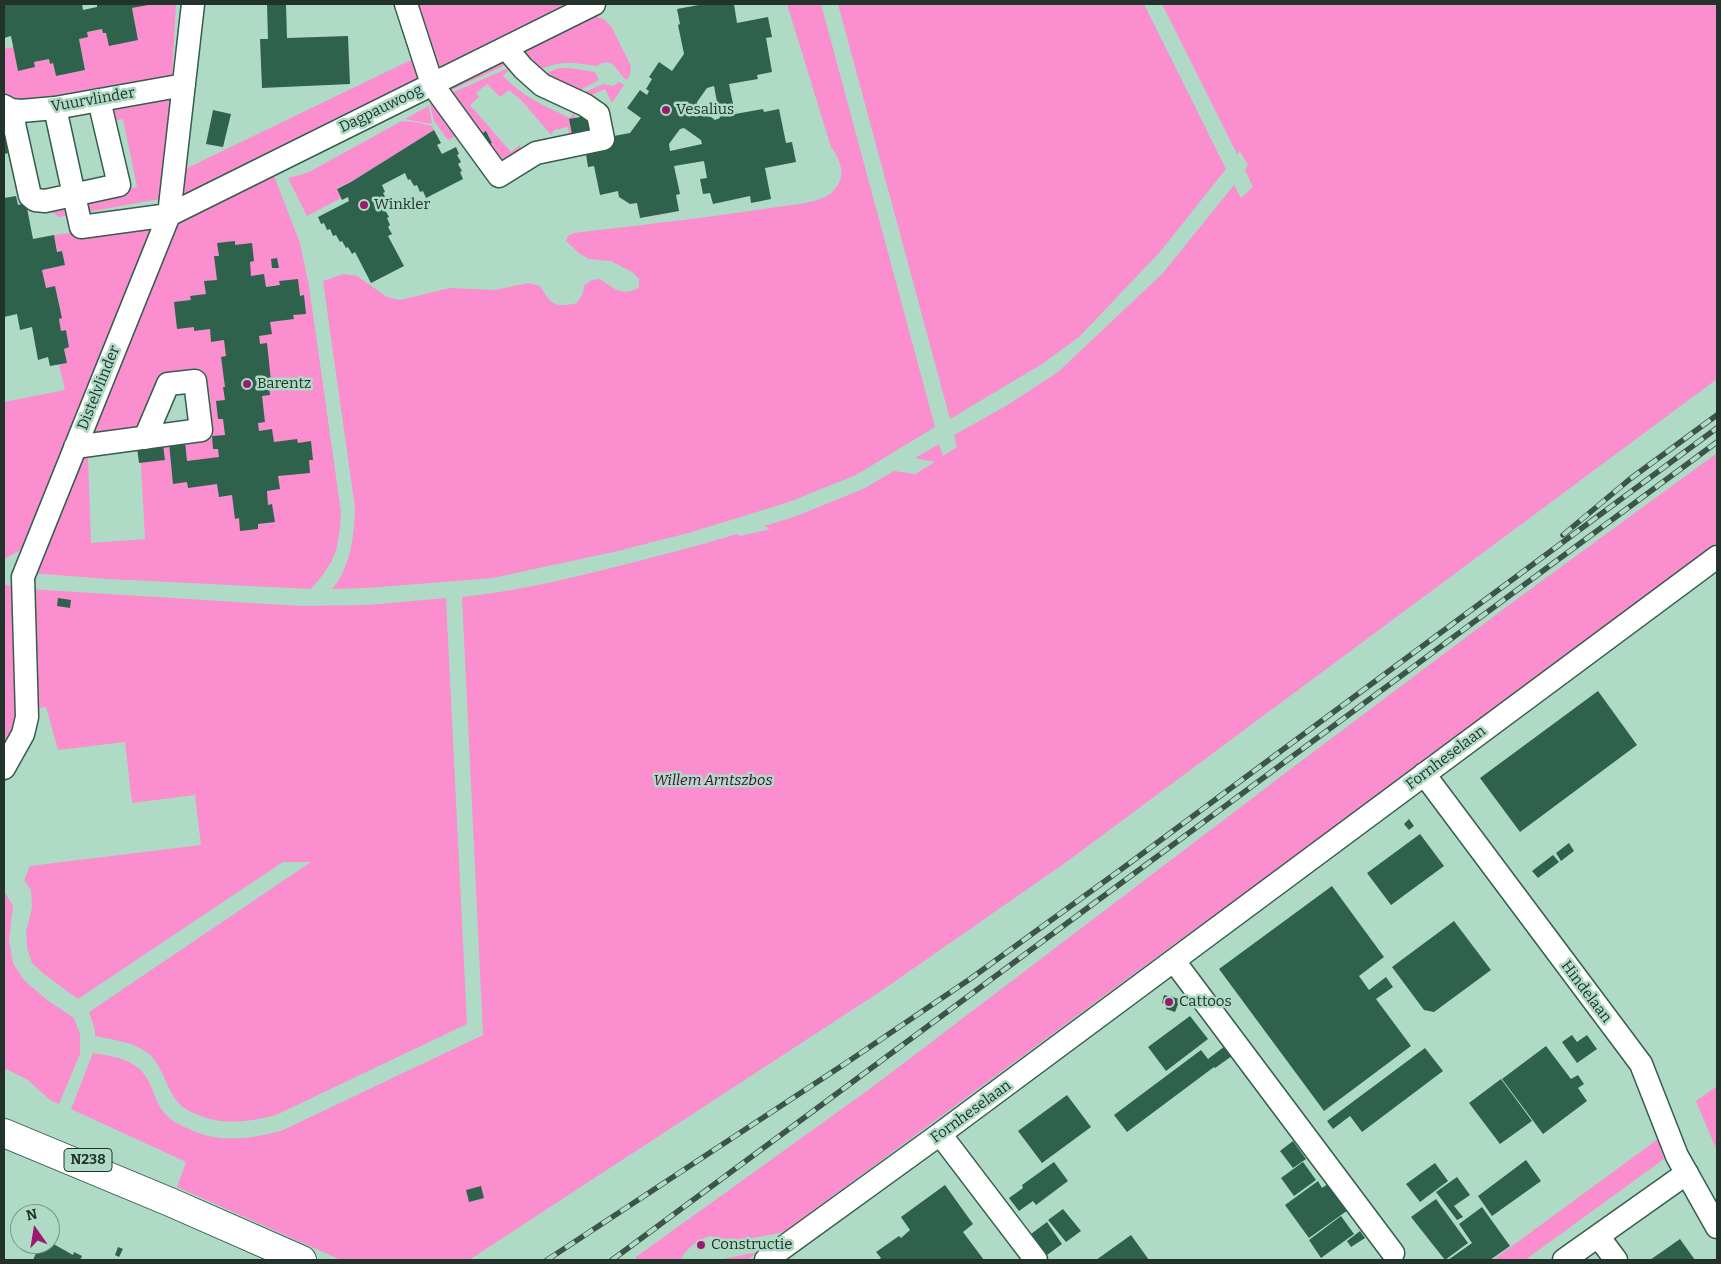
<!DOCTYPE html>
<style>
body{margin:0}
#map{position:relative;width:1721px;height:1264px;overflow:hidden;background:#afdbc6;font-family:Bitter,serif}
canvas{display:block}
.frame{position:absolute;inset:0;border:5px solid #21332b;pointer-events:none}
.north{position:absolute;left:10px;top:1204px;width:50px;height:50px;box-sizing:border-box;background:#afdbc6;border:1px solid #769888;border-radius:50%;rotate:347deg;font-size:14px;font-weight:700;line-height:20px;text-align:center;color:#21332b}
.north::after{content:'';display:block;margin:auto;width:18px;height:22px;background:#991a70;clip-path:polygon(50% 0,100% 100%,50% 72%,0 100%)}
</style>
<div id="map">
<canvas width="1721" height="1264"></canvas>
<div class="frame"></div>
<div class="north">N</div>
</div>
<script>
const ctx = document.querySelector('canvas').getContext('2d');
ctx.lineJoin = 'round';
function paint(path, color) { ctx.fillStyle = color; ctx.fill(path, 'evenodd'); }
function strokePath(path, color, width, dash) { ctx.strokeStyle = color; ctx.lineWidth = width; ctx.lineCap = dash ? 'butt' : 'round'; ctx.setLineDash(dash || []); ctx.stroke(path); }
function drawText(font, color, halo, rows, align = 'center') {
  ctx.font = font + ' Bitter,serif'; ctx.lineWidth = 5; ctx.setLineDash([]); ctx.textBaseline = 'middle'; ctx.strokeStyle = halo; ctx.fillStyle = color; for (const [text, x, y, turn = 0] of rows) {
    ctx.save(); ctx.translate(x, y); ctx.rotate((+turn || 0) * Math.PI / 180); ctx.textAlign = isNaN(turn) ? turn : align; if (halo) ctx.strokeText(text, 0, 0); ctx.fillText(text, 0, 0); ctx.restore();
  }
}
const green = new Path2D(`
 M151,4H176L172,76L51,99L23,100L4,94V49L14,47L19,70L35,67L34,62L49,59L50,64L53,63L56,76L85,70L79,39L87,32L102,29L103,33L138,40L132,8Z
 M413,4H575L443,70L436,68Z
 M787,4H821L935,427L856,475L789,502L692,532L618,551L493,578L367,588L332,589C351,567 354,536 355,508L323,281L343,274L357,276L387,297L400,300L450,288L495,290L528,283L540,286C551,305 555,308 577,303L583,293L584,286L591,280L600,279C613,288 624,298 639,287V279L632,272L611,261L589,259L580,254L566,241L568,236L574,233C639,225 705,218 771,208C787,205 817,204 830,194C847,179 843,164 831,147Z
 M838,4H1144L1226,169L1160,252L1079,337L1042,364L950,419Z
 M1162,4H1717V379L1065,863L881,991L469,1260H341L177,1187L186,1162L71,1109L93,1053C108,1056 125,1057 137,1067C151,1077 153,1097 162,1110C168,1119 178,1124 187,1128C219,1144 248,1139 281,1131L483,1035L462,597C512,592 562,580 611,568C653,557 695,547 737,534L741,536L770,529L764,526L794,517L863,489L894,471L915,474L935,462L915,458L939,444L943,456L957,447L954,435L1006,406L1058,372L1162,274L1234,185L1241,198L1253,187L1245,170L1248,165L1240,151L1237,154Z
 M590,15L604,19L612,28L631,66L630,74L627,80C617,74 614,54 597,66C574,62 556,60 536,72L517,51Z
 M415,58L420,71L417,81L179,201L181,171Z
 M490,59L510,63L445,93L444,83Z
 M513,66L503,76C522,96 546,107 570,118L574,112L575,118L569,120L573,139L570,140L568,127L554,130L551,135L522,101L509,90L500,97L487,84L476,93L479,97L470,105L511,152L520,145L521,150L506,159L496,157L485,146L492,143L486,131L477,136L447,95Z
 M559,68H570L595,72L599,80L573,94L541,75Z
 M619,82L624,85L612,103L605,89L590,96L583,93L603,84L613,86Z
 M174,92L160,199L59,217L46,208L53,205L137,187L123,119L112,121L113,106Z
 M433,104L459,134L448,140L434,121L430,105Z
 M429,106L432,124L405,119Z
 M402,121L415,122L432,126L434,130L351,182L337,188L341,198L307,216L288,178L307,173Z
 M272,171L300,243L309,286L341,512C339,549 336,561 311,589L108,579L30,573L79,455L88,457L91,543L145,539L140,447L212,438L210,393L203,379L194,372L140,433L86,438L174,227L181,217Z
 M157,222L94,385L21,550L4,559V402L65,390L59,365L67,363L64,349L69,347L66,330L61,331L59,319L62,318L55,286L46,288L42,270L65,265L62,251L57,252L54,235Z
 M1717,453V543L1361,810L1177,942L784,1232L718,1245L712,1236C701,1237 684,1250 681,1260H636V1257L871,1088L1296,765L1517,599Z
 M4,584L16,588V725L4,749Z
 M29,589L300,606L367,605L446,598L467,1024L276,1115C249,1122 222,1126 196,1114C189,1111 182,1108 177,1101C166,1088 163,1067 150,1055C136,1042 113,1040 95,1036V1030L89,1012L311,862H283L78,999L45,975L32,963L27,948L26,932L32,908L31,890L24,880L30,866L201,845L195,795L132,803L125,742L58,750L46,707L35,709Z
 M4,891L13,906L9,940L13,963L24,980L47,1000L74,1018L80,1034V1054L59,1104L50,1100L28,1080L4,1068Z
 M1717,1086V1151L1696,1101Z
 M1658,1139L1664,1159L1525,1260H1493Z
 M758,1252L748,1260H718Z`);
const building = new Path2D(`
 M4,4H82L83,10L97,7V4L148,5L132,8L138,40L109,46L106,33H103L102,29L87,32L88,37L79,39L85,70L56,76L53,63L50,64L49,59L34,62L35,67L18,71L11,36L4,38Z
 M267,4H286L287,38L348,36L350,84L262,88L260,39H268Z
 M704,4H734L737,23L768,17L772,37L766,38L772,72L757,75L758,79L729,84L735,114L763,109L764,112L779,109L786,143L792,142L796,162L765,168L771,199L751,203L750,196L713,204L710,193L703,194L700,179L707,178L704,161L674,166L680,194L676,195L679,211L640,218L637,203L630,204L619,197L618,191L600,195L594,166L588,167L585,148L608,137L630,133L641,118L627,108L640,90L647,95L649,91L646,89L652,79L649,77L659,62L672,71L684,54L678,25L680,24L677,9ZM714,86L720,118L715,120L697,107V102L707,88ZM684,128L701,140L702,144L670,151L669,144L680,129Z
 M213,110L231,114L223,147L206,144Z
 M591,115L595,135L573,139L569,119Z
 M434,130L441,143L437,145L442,154L456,147L459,154L457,155L461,162L458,164L462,171L460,172L463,179L426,198L423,191L420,192L417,185L414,186L410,179L408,180L405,173L382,185L385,192L383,193L387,200L384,202L388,209L385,210L389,217L387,218L390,225L388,227L392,234L388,236L404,266L371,283L355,252L352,254L348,247L346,248L342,241L340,242L336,235L333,236L330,229L327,230L324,223L321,224L318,217L349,201L348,197L342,200L337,189L351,182Z
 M486,131L492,143L487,145L481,134Z
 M14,136L17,151L4,154V138Z
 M16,196L18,205L26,203L33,239L54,235L57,252L62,251L65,265L42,270L46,288L55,286L62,318L59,319L61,331L66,330L69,347L64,349L67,363L50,366L48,357L38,360L32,327L20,330L17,314L4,317V198Z
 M235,241V245L252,243L254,261L250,262L251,276L264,274L266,287L280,285L279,281L298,279L300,296L304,295L306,314L293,315L294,319L270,322L272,334L259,336L260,344L267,343L271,381H268L270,395L262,396L265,422L258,423L259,431L272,429L274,442L297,439L298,443L311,441L313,460H309L310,473L278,476L280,489L267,491L268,505L272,504L275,522L258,524V529L240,531L239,518L235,519L232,495L219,497L217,484L188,488L187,482L173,484L169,443L185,441L187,461L219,457L218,449H213L212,436L225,435L223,419H218L216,401L225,400L223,387H225L221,357L226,356L224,340L211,342L210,329L194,331V327L177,329L174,302L191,300L190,296L206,294L204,281L217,280L214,256H219L217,243Z
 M277,258L279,268H272L271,259Z
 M163,445L165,460L139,463L137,448Z
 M58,598L71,600L70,608L57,606Z
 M1598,691L1637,745L1520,832L1480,778Z
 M1409,819L1414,826L1409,830L1404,824Z
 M1420,834L1444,866L1391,905L1367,873Z
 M1569,843L1574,851L1561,861L1556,853Z
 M1553,855L1559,862L1538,878L1532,871Z
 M1332,886L1384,957L1359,976L1369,990L1386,977L1393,987L1376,999L1411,1046L1324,1111L1219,969Z
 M1454,921L1491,970L1434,1012L1424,1010L1392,967Z
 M1164,995L1180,999L1175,1012L1166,1009L1167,1004L1162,1003Z
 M1190,1016L1208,1039L1166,1071L1148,1047Z
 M1572,1035L1577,1042L1587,1035L1597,1049L1577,1063L1562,1042Z
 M1225,1046L1232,1056L1215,1068L1214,1067L1127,1132L1114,1115L1201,1050L1208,1059Z
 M1546,1046L1571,1079L1578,1075L1584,1084L1578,1088L1587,1101L1543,1134L1502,1079Z
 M1425,1048L1443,1071L1362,1132L1350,1116L1333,1129L1327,1121Z
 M1501,1079L1532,1121L1500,1144L1469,1103Z
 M1067,1095L1091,1127L1042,1163L1018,1131Z
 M1293,1141L1306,1159L1293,1168L1280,1151Z
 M1526,1160L1541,1181L1492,1216L1478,1196Z
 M1054,1162L1068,1181L1036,1205L1033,1201L1019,1211L1009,1198L1023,1188L1022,1185Z
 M1303,1162L1316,1180L1294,1196L1281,1178Z
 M1435,1163L1448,1181L1420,1202L1406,1184Z
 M1457,1177L1470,1195L1454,1206L1463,1217L1457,1220L1436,1192Z
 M1318,1181L1322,1188L1328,1184L1348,1210L1309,1238L1285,1205Z
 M945,1185L973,1224L963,1232L984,1260H878L881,1258L876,1252L899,1236L901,1238L910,1230L901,1217Z
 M481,1186L484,1198L469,1202L466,1190Z
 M1436,1199L1468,1243L1445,1260L1411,1217Z
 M1482,1207L1510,1246L1490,1260H1448L1472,1243L1459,1224Z
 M1063,1209L1081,1231L1066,1242L1048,1220Z
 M1341,1216L1354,1234L1321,1258L1309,1240Z
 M1047,1222L1062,1244L1047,1255L1031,1234Z
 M1360,1231L1365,1238L1351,1247L1347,1241Z
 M1131,1235L1149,1260H1096Z
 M1680,1239L1695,1260H1650Z
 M50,1242L73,1255L74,1252L82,1256L80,1260H33L36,1253L28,1250L31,1244H50Z
 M118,1247L123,1249L119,1257L115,1255Z`);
const minor = new Path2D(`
 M406,4L432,84L499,176L536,153L603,139L598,114L585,105L542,85L523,68L506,48
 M4,106L11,110L21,111L55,108L184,85
 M55,108L81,227L169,215L594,4
 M11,110L30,196L35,200L45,201L119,185L99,100
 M75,447L201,430L195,381L168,384L145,438
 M4,768L23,734L27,717L23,577L169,215L193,4
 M1424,774L1641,1064L1677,1156L1717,1227
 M1174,961L1393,1253
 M940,1134L1036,1260
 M1598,1236L1616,1260
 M766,1260L940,1134L1717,557
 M1564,1260L1687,1173`);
const major = new Path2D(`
 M4,1133L170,1202L302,1260`);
const rail = new Path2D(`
 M1563,535L1630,479L1717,415
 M547,1260L846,1063L970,979L1123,868L1717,428
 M612,1260L1717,442`);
const markers = [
 [666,110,5,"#991a70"],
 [364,205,5,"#991a70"],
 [247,384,5,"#991a70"],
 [1169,1002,5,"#991a70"],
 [701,1245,5,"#991a70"]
];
const shields = [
 [88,1160,48]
];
const shieldNames = [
 ["N238",88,1160]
];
const streetNames = [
 ["Vuurvlinder",93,100,-10],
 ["Dagpauwoog",381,109,-26],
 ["Distelvlinder",99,388,-68],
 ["Fornheselaan",1446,758,-37],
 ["Hindelaan",1586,992,53],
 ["Fornheselaan",971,1112,-36]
];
const poiNames = [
 ["Vesalius",676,110],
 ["Winkler",374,205],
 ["Barentz",257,384],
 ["Cattoos",1179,1002],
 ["Constructie",711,1245]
];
const parkNames = [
 ["Willem Arntszbos",713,781]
];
paint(green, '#fb8ece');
paint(building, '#2e624d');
strokePath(minor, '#355d4c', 25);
strokePath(major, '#355d4c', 30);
strokePath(minor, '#fff', 22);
strokePath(major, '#fff', 28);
strokePath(rail, '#3d544a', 5.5);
strokePath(rail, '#afdbc6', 4, [11]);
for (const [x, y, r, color] of markers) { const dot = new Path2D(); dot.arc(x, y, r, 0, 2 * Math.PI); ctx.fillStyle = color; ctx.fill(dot); strokePath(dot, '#afdbc6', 2); }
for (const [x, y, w] of shields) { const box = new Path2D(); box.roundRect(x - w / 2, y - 11.5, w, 23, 4); ctx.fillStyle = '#afdbc6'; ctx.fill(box); strokePath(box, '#21332b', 1); }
drawText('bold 14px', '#21332b', null, shieldNames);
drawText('15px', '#21332b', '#afdbc6', streetNames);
drawText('15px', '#21332b', '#afdbc6', poiNames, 'left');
drawText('italic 15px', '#4d0236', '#afdbc6', parkNames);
</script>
